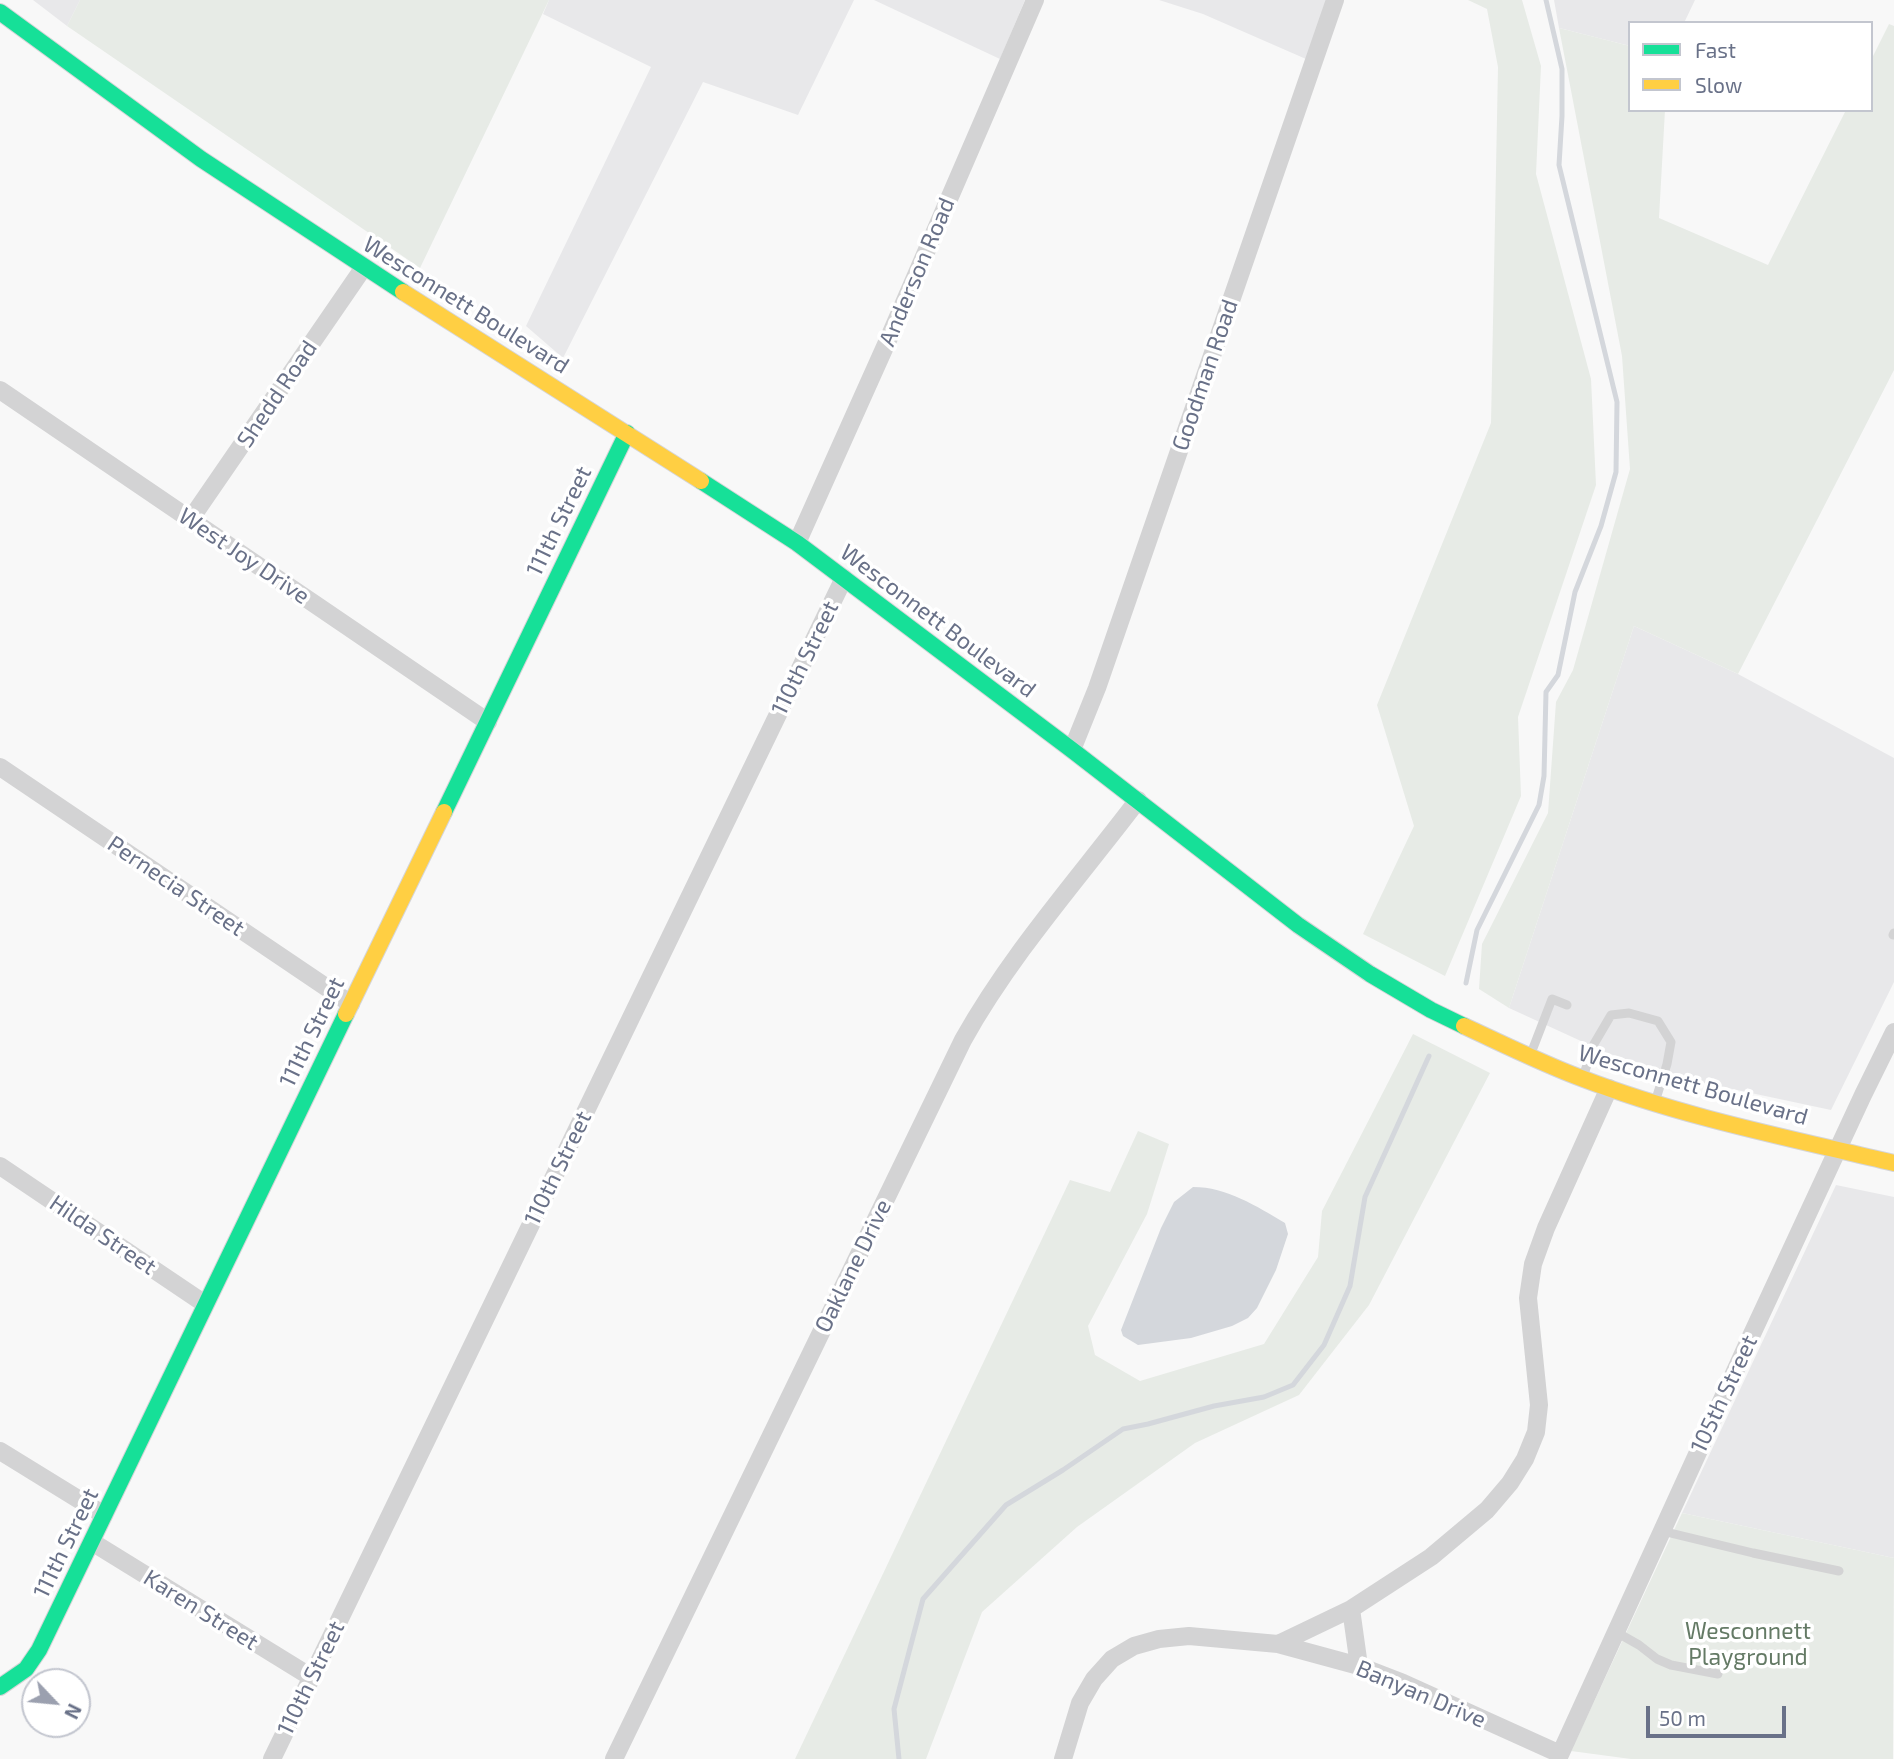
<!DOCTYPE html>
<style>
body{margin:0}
#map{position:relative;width:1894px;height:1759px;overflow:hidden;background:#f8f8f8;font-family:"Exo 2",sans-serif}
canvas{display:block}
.legend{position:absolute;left:1628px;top:21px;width:245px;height:91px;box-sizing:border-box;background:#fff;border:2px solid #c3c6cf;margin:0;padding:9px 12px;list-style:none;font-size:21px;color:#697188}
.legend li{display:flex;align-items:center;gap:14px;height:35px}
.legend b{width:35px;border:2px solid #c3c6cf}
.north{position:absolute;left:21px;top:1668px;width:70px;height:70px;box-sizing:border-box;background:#fff;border:2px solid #c3c6cf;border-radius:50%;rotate:116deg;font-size:19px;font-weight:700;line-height:28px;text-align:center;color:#697188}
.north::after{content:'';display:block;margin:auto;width:24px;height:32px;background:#9ba0af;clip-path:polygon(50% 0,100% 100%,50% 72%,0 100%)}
.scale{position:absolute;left:1646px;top:1706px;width:140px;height:32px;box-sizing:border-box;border:4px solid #697188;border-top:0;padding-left:9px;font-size:21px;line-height:24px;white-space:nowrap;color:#697188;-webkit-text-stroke:5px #fff;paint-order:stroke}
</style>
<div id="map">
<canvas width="1894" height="1759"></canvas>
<ul class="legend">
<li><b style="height:9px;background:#16e098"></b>Fast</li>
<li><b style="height:9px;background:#ffcf43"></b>Slow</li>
</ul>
<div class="north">N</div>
<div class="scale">50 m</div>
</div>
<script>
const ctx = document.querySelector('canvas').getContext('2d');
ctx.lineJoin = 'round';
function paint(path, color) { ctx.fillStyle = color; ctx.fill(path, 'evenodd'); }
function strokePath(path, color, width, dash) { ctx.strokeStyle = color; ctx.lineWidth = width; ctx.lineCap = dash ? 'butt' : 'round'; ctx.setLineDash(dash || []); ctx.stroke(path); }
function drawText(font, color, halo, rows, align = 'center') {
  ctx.font = font + ' "Exo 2",sans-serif'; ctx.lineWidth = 7; ctx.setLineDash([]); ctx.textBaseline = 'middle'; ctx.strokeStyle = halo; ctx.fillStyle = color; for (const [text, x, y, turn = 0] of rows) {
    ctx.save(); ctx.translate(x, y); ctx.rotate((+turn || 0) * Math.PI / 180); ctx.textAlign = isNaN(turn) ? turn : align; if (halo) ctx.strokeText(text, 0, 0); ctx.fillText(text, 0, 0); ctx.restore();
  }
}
const built = new Path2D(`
 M33,0H80L67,26Z
 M549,0H854L798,115L703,82L563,358L526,326L651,67L543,14Z
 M874,0H1025L1000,59Z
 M1159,0H1326L1306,59L1203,14Z
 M1554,0H1695L1684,23H1630V46L1559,28Z
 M1634,626L1738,674L1894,758V982L1831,1110L1690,1080L1607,1053L1509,1008Z
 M1836,1185L1894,1197V1558L1682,1513Z`);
const green = new Path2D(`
 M80,0H549L420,268L67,26Z
 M1468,0H1522L1541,66L1536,174L1591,379L1596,485L1518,717L1521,796L1445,976L1363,934L1414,826L1377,705L1491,423L1498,67L1487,9Z
 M1889,24L1894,26V370L1738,674L1634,626L1509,1008L1479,989L1482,944L1548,813L1556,702L1573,670L1630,469L1622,356L1559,28L1630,46V110H1665L1659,218L1768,265L1846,110H1871V60Z
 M1413,1034L1490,1073L1369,1305L1299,1395L1195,1443L1077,1527L982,1612L926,1759H795L1070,1180L1110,1192L1138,1131L1169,1144L1147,1214L1088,1326L1095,1355L1140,1381L1264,1344L1318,1257L1322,1211Z
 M1682,1513L1894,1558L1893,1759H1631L1571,1751Z`);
const water = new Path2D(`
 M1193,1187C1227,1187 1256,1206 1285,1223L1288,1234L1276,1270L1257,1308L1248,1318L1232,1326L1191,1338L1138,1345L1123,1336L1121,1330L1161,1228L1174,1202Z`);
const stream = new Path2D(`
 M1466,983L1477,930L1539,805L1544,776L1546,692L1558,675L1575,592L1601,526L1616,472L1617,402L1559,165L1562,116V69L1546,0
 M899,1759L894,1709L923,1599L1006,1505L1063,1470L1123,1429L1148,1424L1214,1406L1264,1397L1293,1385L1324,1345L1350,1286L1365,1197L1429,1056`);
const lane = new Path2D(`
 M1893,935L1894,933
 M1530,1056L1552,999L1567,1005
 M1583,1077L1594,1044L1611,1015L1629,1013L1658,1021L1671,1042L1667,1064L1655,1102
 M1662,1531L1753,1553L1839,1571
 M1616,1632L1639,1645L1657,1659L1671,1665L1718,1674`);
const street = new Path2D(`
 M0,390L488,722
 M190,520L364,267
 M797,543L888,340L1035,0
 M1072,750L1097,688L1335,0
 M0,767L351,1004
 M0,1166L205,1304
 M0,1451L104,1515
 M92,1542L311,1677
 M1351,1609L1359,1666
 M1278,1644L1359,1666L1403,1683L1560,1754
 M272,1759L844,578
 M614,1759L963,1040C1011,954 1078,879 1138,800
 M1063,1759L1080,1703L1094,1679L1112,1659L1134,1646L1159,1639L1189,1636L1278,1644L1351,1609L1431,1557L1487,1510L1510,1483L1525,1459L1536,1432L1539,1405L1528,1298L1533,1264L1546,1228L1609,1088
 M1558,1759L1752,1334L1863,1095L1894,1032`);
const fast = new Path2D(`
 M0,12L201,159L403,292
 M701,481L797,543L1072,750L1298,925L1370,974L1431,1010L1464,1026
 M444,812L627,433
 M0,1687L26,1669L39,1650L346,1014`);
const slow = new Path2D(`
 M403,292L701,481
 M346,1014L444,812
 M1464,1026C1503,1044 1541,1063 1581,1078C1682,1117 1789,1138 1894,1163`);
const streetNames = [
 ["Anderson Road",917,272,-67],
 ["Wesconnett Boulevard",466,305,32],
 ["Goodman Road",1205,375,-71],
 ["Shedd Road",277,394,-56],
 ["111th Street",559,521,-64],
 ["West Joy Drive",244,556,34],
 ["Wesconnett Boulevard",938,621,37],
 ["110th Street",805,658,-64],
 ["Pernecia Street",176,886,34],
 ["111th Street",312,1032,-64],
 ["Wesconnett Boulevard",1693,1085,16],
 ["110th Street",558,1168,-64],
 ["Hilda Street",103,1235,34],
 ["Oaklane Drive",853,1266,-64],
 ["105th Street",1724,1394,-65],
 ["111th Street",66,1543,-64],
 ["Karen Street",201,1610,32],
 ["110th Street",311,1678,-64],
 ["Banyan Drive",1421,1694,23]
];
const parkNames = [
 ["Wesconnett",1748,1631],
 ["Playground",1748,1657]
];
paint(built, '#e8e8ea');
paint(green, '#e7ebe6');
paint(water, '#d4d7dc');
strokePath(stream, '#d4d7dc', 5);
strokePath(fast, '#d5d5d7', 18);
strokePath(slow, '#d5d5d7', 18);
strokePath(lane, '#d3d3d4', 9);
strokePath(street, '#d3d3d4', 18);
strokePath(fast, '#16e098', 16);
strokePath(slow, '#ffcf43', 16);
drawText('23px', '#697188', '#fff', streetNames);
drawText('23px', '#647a65', '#fff', parkNames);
</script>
